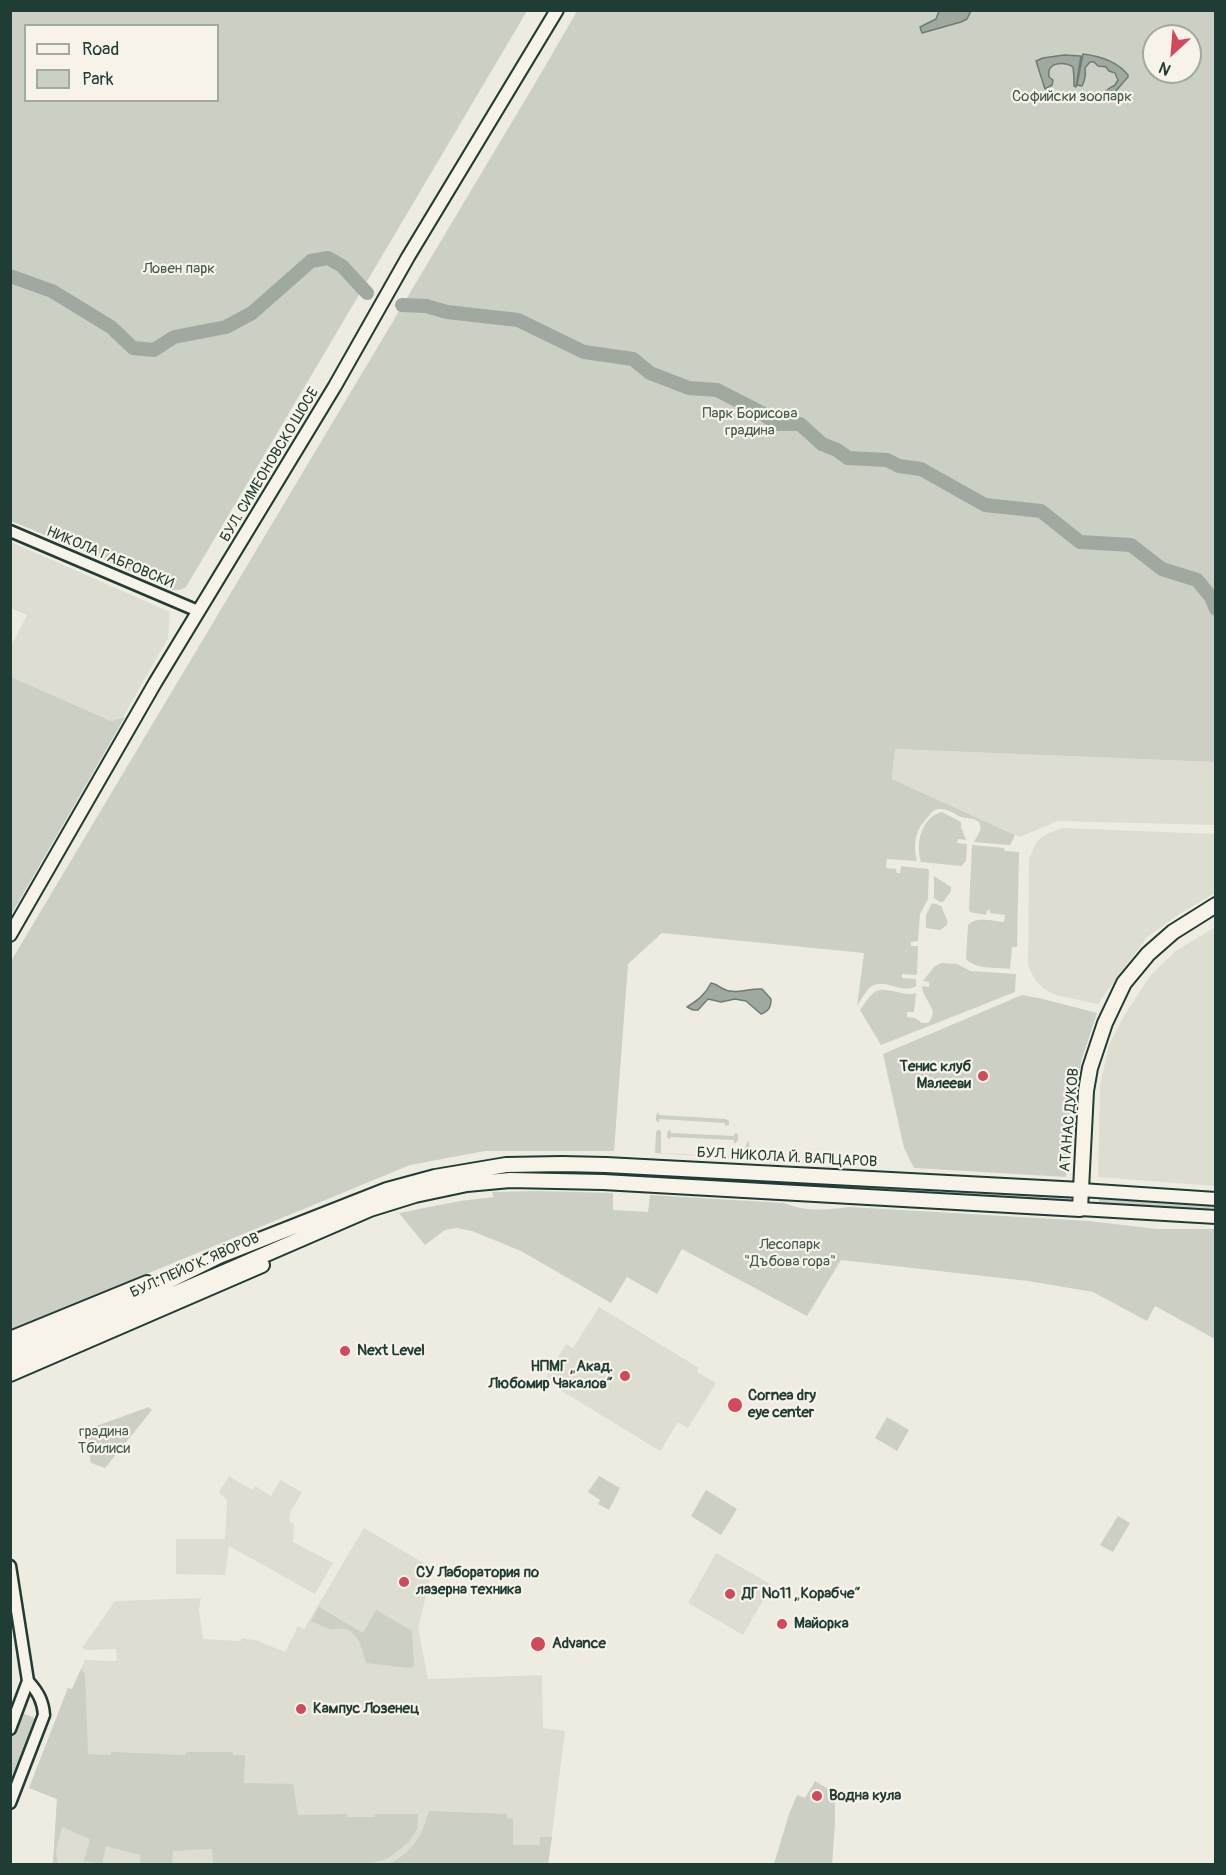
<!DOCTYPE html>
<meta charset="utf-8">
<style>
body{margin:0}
#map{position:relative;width:1226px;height:1875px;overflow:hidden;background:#eeece1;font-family:Pangolin,sans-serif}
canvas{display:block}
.frame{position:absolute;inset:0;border:12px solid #1f3d34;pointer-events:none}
.legend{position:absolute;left:24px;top:24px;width:195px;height:78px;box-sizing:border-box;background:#f7f3e8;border:2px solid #a1aaa0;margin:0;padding:8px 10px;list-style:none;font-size:18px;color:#1f3d34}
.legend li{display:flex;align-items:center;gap:12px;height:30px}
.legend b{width:30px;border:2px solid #a1aaa0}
.north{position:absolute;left:1142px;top:24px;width:60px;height:60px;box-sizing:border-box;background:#f7f3e8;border:2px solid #a1aaa0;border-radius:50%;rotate:206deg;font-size:16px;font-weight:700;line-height:24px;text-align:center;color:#1f3d34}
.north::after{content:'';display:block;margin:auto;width:21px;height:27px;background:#d1495b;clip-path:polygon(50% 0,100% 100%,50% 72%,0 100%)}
</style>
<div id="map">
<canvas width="1226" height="1875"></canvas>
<div class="frame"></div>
<ul class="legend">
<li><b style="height:8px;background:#f7f3e8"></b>Road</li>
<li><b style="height:16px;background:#cccfc4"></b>Park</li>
</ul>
<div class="north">N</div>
</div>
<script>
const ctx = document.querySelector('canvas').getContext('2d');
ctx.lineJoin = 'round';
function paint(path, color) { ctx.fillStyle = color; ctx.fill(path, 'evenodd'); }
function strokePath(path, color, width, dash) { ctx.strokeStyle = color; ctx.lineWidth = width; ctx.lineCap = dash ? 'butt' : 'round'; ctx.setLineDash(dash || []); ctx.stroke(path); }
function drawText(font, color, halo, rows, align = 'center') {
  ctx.font = font + ' Pangolin,sans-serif'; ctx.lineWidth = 4.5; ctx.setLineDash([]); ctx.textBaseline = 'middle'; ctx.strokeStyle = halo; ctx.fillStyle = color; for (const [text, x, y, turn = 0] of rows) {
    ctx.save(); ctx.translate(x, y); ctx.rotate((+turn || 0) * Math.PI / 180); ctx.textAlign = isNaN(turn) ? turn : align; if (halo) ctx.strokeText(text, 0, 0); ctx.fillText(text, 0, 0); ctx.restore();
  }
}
const built = new Path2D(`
 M11,542L170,612L168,638L123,717L111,721L11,677L10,648L27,615L11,608Z
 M895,749L1215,762V825L1058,821L1020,837L892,779Z
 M1062,828L1215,834V893L1181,913L1147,937L1098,1004L1056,995L1044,989L1035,980L1028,965L1029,859L1037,841L1047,834Z
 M1215,927V1186L1098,1177L1100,1086L1109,1045L1124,1016L1150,976L1176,951Z
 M599,1307L699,1368L697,1372L716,1383L688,1428L678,1422L660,1451L544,1380L566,1344L573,1348Z
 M229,1476L252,1490L255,1486L271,1496L280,1480L302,1492L291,1511L289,1521L294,1524L293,1542L333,1563L315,1594L229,1546L225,1575L176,1574V1539H225L227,1500L219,1492Z
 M364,1528L427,1565L426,1572L431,1575L418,1628L428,1679L542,1675L543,1728L565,1731L548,1864H53L57,1799L29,1788L68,1688L72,1689L85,1660L117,1661L116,1649L88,1650L82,1648L115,1601L201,1598L199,1609L203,1639L241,1641L242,1638L258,1641L285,1652L298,1626L304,1629Z
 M716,1553L772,1585L743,1635L688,1603Z`);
const green = new Path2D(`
 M10,11H527L186,587L180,590H173L98,557L11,521ZM26,26H218V100H26Z
 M577,11H1215V762L895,749L892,779L1015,835L1010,845L974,842L981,829L979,822C973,817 968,819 961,817C954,814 948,808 939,809C934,809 931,813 928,817C915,830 913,843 917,861L887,859L886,868L896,869L897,873H900L901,866L928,869L929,871L928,899L920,914L918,941L911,942V946H918L917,975L902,974V978L916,979V986C903,995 886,978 872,986C866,990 861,1000 857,1006L864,953L662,933L628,964L614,1151H485L410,1165L11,1330V961L543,70ZM1154,36H1190V72H1154Z
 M11,677L111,721L125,717L11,915Z
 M942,812L961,822V827L966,840L958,839L957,843L967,844L966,861L961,866L921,862C915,844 921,817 942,812Z
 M972,845L1004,848L1005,851L1019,852L1017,947H1012L1010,969C996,967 976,970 966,959L968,925C977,916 993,921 1004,922L1005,915L990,913V910H987L986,915L970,912L969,908Z
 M934,876L951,887V891L943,902H940L934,898Z
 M932,903L942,906C942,913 949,919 947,925L940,930L926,928V915Z
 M941,963L957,964L971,971L1016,974L1015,992L881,1045L860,1010C864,1005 867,999 872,994C883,983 902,998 916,993L914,1012H907V1017L915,1018L922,1023H928C941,1009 923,1002 922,986L929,987V982L923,981L934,967Z
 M1022,995L1043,999L1097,1013L1081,1062L1066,1177L914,1168L904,1148L883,1054Z
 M659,1112V1115L726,1119L729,1121V1125L725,1126V1123L659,1119V1123L656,1120V1115Z
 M659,1129L661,1132V1153L737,1157L738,1152L744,1151L748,1140L750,1150L738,1158L655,1153L656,1132Z
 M670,1129L671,1133L734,1136L735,1133L738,1134V1140L734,1144V1140L670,1137V1140L667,1137V1133Z
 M615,1173L759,1180V1185L612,1176Z
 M781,1182L1068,1197L1070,1199L1068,1201L781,1186Z
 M538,1191L613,1193V1210L648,1212L650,1195L784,1203C806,1212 826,1210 849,1207L1089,1221L1157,1229H1215V1339L1155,1306L1147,1321L1093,1292L1028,1281L841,1260L807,1316L682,1249L657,1294L627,1277L611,1303L521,1251L472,1231L457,1228L445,1230L425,1245L399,1213L460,1201L494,1197L492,1192Z
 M1099,1199L1215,1206V1210L1099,1203Z
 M149,1407L152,1410L105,1468L91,1463L85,1430Z
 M887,1417L909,1430L897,1451L875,1438Z
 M599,1476L620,1488L609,1510L598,1504L600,1500L588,1492Z
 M706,1490L737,1509L721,1535L691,1516Z
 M1118,1516L1130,1523L1113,1552L1100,1545Z
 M319,1607L363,1633L376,1610L412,1631L414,1667L409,1668L366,1663C361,1644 356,1623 331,1630L311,1621Z
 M81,1669L85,1674L88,1754L111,1755V1752L185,1755L186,1752H233V1755H245L244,1783L293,1784L298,1815L347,1814V1817H374L375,1814H418L417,1829L409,1842L390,1857L380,1861L365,1864H213L212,1849L173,1851L172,1864H141L140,1855L106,1846L102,1864L84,1861L90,1839L62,1827L56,1850L58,1864H53L57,1799L29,1788L68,1688L72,1689Z
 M22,1713L37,1719L11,1787V1737Z
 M815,1781L835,1793V1824L832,1864H774L789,1814L797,1795L805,1798Z
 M429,1811L507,1814V1818L513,1819V1845H539L540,1837H552L548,1864H389C414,1851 421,1837 429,1811Z`);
const water = new Path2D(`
 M939,11V10L971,11L967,19L961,22L922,33L920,27L936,19Z
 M1083,54C1100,56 1117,61 1128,75V77L1108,100L1104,97C1107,88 1107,90 1115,85L1118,80L1115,73L1109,71L1106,67L1098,66L1094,62H1090L1085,68C1086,74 1085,80 1082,86L1077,85Z
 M1064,55L1081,56L1076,87L1074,86C1074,79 1074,74 1073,67C1064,61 1046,62 1049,77L1053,80L1052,85L1045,89L1036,61L1043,58Z
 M711,983C718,984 722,990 730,991C740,993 751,988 762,989L771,999C771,1007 769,1011 761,1014L746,1001L735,999L721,1002L708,999L698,1010H693L687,1007C698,1000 705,995 711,983Z`);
const river = new Path2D(`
 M10,276L52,291L111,327L133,348L154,350L174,337L226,327L252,313L311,261L328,258L342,266L367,293
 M402,305L426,306L447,312L518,320L584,352L633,359L650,373L689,388L717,390L762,413L776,424H800L822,444L837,450L848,458L887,460L899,466L921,469L985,505L1041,511L1080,542L1131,545L1162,569L1197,580L1211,597L1216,609`);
const tertiary = new Path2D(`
 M10,531L198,611
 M10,1566L28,1681L10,1729
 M10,1803L44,1715C43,1701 38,1692 28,1681`);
const secondary = new Path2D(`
 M10,935L155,683L335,386L408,257L557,10
 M1081,1190L1216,1199
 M1080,1209L1216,1217`);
const primary = new Path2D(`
 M10,1339L147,1283
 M10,1350L118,1306L219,1256L387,1190L435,1177L506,1165L562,1164L606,1165L1081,1190
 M10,1361L153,1303L370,1209L415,1195L467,1184L510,1180L603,1182L1080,1209L1086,1091L1090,1068L1105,1023L1124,983L1148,954L1173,932L1216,905
 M10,1374L262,1265`);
const markers = [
 [983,1076,6,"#d1495b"],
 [345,1351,6,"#d1495b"],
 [625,1376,6,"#d1495b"],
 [735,1405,8,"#d1495b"],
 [404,1582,6,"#d1495b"],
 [730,1594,6,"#d1495b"],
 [782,1624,6,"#d1495b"],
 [538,1644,8,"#d1495b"],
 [301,1709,6,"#d1495b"],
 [817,1796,6,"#d1495b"]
];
const parkNames = [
 ["Софийски зоопарк",1072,97],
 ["Ловен парк",179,269],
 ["Парк Борисова",750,414],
 ["градина",750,431],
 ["Лесопарк",790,1245],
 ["\"Дъбова гора\"",790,1262],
 ["градина",104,1432],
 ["Тбилиси",104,1449]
];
const streetNames = [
 ["БУЛ. СИМЕОНОВСКО ШОСЕ",270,465,-59],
 ["НИКОЛА ГАБРОВСКИ",110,558,23],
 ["АТАНАС ДУКОВ",1070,1120,-85],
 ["БУЛ. НИКОЛА Й. ВАПЦАРОВ",787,1158,3],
 ["БУЛ. ПЕЙО К. ЯВОРОВ",195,1266,-24]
];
const poiNames = [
 ["Тенис клуб",971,1067,"right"],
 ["Малееви",971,1084,"right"],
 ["Next Level",357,1351],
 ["НПМГ „Акад.",613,1367,"right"],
 ["Любомир Чакалов“",613,1384,"right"],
 ["Cornea dry",748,1396],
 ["eye center",748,1413],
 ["СУ Лаборатория по",416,1573],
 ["лазерна техника",416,1590],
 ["ДГ №11 „Корабче“",742,1594],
 ["Майорка",794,1624],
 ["Advance",552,1644],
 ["Кампус Лозенец",313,1709],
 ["Водна кула",829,1796]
];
paint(built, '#ddddd2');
paint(green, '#cccfc4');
paint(water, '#9fa99f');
strokePath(water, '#6c7e74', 1.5);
strokePath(river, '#9fa99f', 14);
strokePath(tertiary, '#1f3d34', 15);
strokePath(secondary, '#1f3d34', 16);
strokePath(primary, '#1f3d34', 18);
strokePath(tertiary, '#f7f3e8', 10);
strokePath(secondary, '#f7f3e8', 12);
strokePath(primary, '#f7f3e8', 14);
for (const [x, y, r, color] of markers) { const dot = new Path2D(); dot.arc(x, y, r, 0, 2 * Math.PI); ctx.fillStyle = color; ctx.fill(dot); strokePath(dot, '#f7f3e8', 2); }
drawText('15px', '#425a51', '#f7f3e8', parkNames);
drawText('15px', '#1f3d34', '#f7f3e8', streetNames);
drawText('bold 15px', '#1f3d34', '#f7f3e8', poiNames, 'left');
</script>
